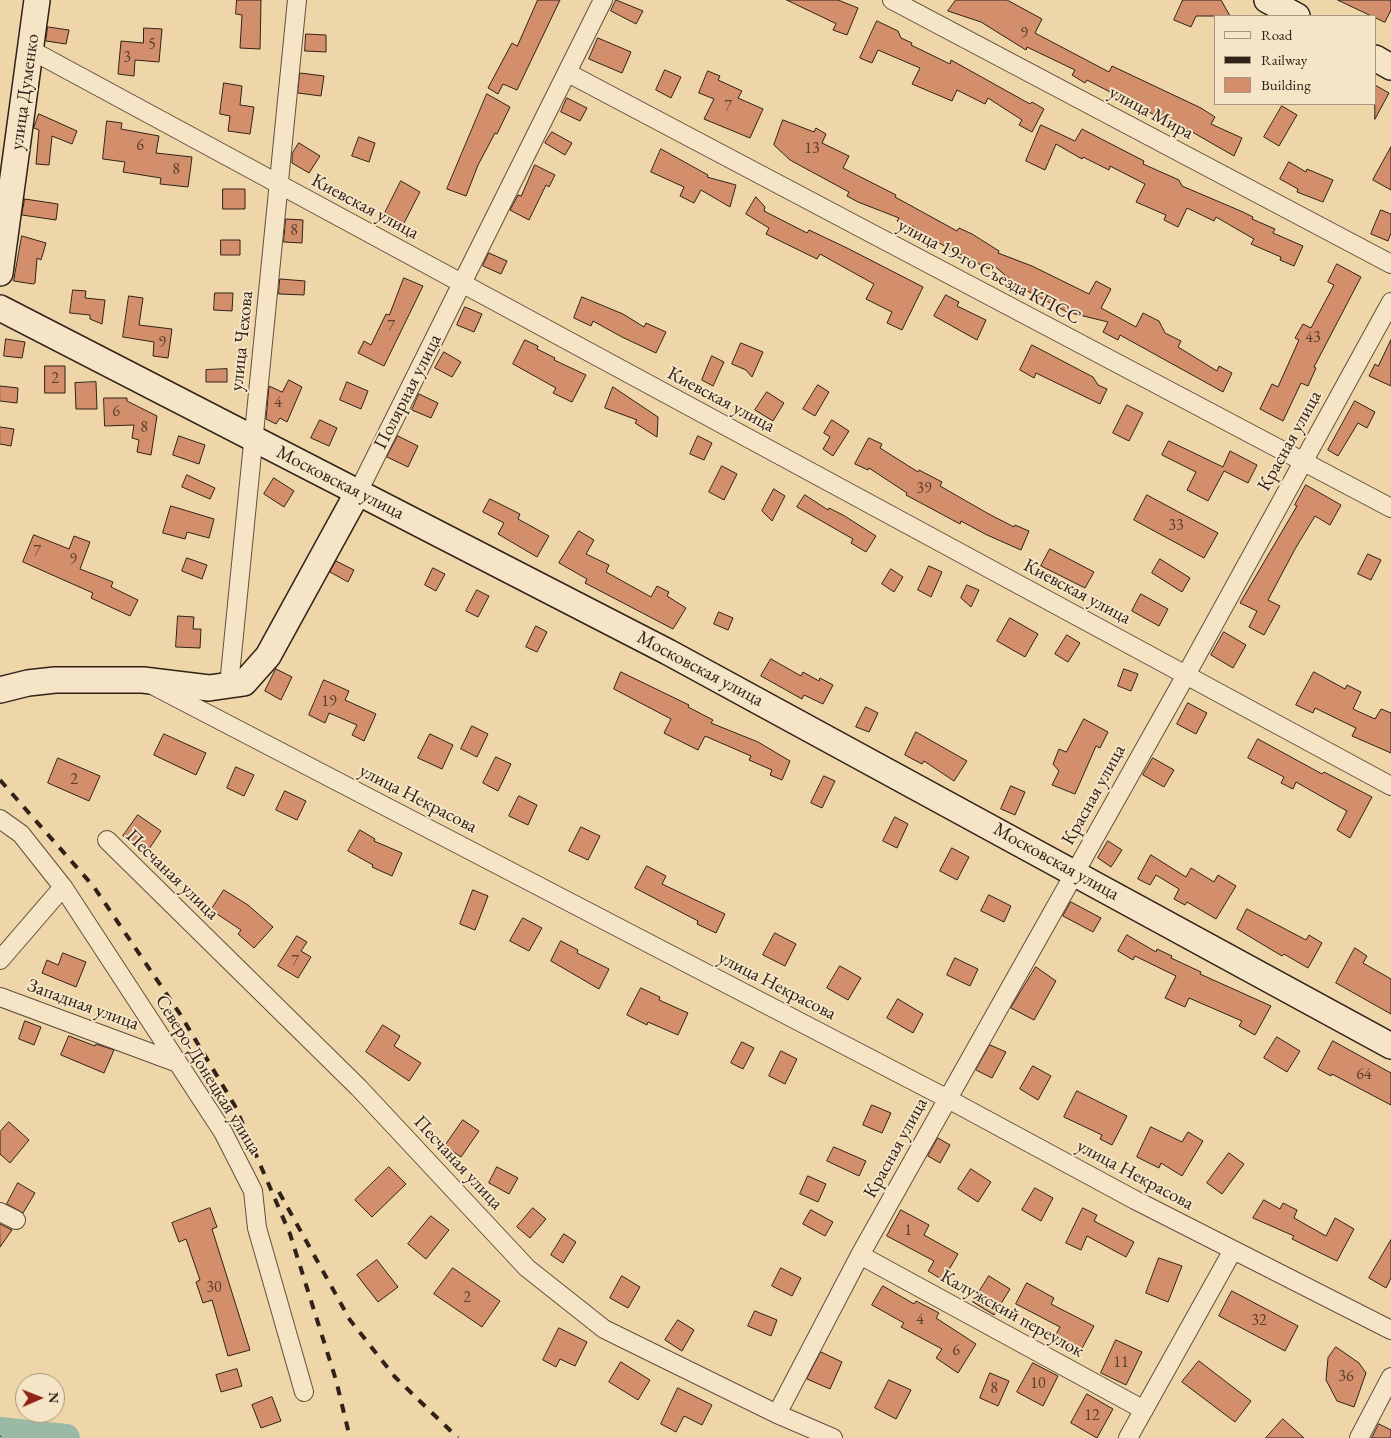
<!DOCTYPE html>
<meta charset="utf-8">
<style>
body{margin:0}
#map{position:relative;width:1391px;height:1438px;overflow:hidden;background:#efd6a8;font-family:"EB Garamond",serif}
canvas{display:block}
.legend{position:absolute;left:1214px;top:15px;width:162px;height:90px;box-sizing:border-box;background:#f5e4c6;border:1px solid #a69680;margin:0;padding:6px 9px;list-style:none;font-size:15px;color:#302218}
.legend li{display:flex;align-items:center;gap:10px;height:25px}
.legend b{width:25px;border:1px solid #a69680}
.north{position:absolute;left:15px;top:1373px;width:50px;height:50px;box-sizing:border-box;background:#f5e4c6;border:1px solid #a69680;border-radius:50%;rotate:89deg;font-size:14px;font-weight:700;line-height:20px;text-align:center;color:#302218}
.north::after{content:'';display:block;margin:auto;width:18px;height:22px;background:#8f2418;clip-path:polygon(50% 0,100% 100%,50% 72%,0 100%)}
</style>
<div id="map">
<canvas width="1391" height="1438"></canvas>
<ul class="legend">
<li><b style="height:6px;background:#f5e4c6"></b>Road</li>
<li><b style="height:6px;background:#302218"></b>Railway</li>
<li><b style="height:14px;background:#d38f6c"></b>Building</li>
</ul>
<div class="north">N</div>
</div>
<script>
const ctx = document.querySelector('canvas').getContext('2d');
ctx.lineJoin = 'round';
function strokePath(path, color, width, dash) { ctx.strokeStyle = color; ctx.lineWidth = width; ctx.lineCap = dash ? 'butt' : 'round'; ctx.setLineDash(dash || []); ctx.stroke(path); }
function paint(path, color) { ctx.fillStyle = color; ctx.fill(path, 'evenodd'); }
function drawText(font, color, halo, rows, align = 'center') {
  ctx.font = font + ' "EB Garamond",serif'; ctx.lineWidth = 4; ctx.setLineDash([]); ctx.textBaseline = 'middle'; ctx.strokeStyle = halo; ctx.fillStyle = color; for (const [text, x, y, turn = 0] of rows) {
    ctx.save(); ctx.translate(x, y); ctx.rotate((+turn || 0) * Math.PI / 180); ctx.textAlign = isNaN(turn) ? turn : align; if (halo) ctx.strokeText(text, 0, 0); ctx.fillText(text, 0, 0); ctx.restore();
  }
}
const river = new Path2D(`
 M0,1431L66,1438`);
const building = new Path2D(`
 M237,0H261L260,49L240,48L242,15L236,14Z
 M538,0H560L517,90L503,84L498,94L488,88L512,43L517,46Z
 M616,0L643,11L636,24L611,11Z
 M787,0H838L858,8L847,35L833,30L836,24Z
 M956,0H1007L1042,19L1035,33L1109,72L1112,66L1201,108L1215,117L1211,124L1242,138L1234,156L1173,121L1172,124L1087,80L1085,83L1072,75L1075,70L1027,47L1026,50L981,22L948,11Z
 M1183,0H1221L1230,16H1196L1191,27L1174,20Z
 M1338,0H1391V10L1385,22Z
 M877,21L898,31L901,38L912,43L911,45L950,64L951,60L1030,104L1032,102L1044,109L1032,132L1019,125L1022,120L988,98L985,104L957,90L952,101L912,84L920,68L878,50L872,63L860,58Z
 M48,27L69,30L66,44L46,41Z
 M144,28L162,29L159,62L135,60L134,76L118,74L121,41L143,43Z
 M306,34L326,35V52L305,51Z
 M598,38L631,52L622,73L589,59Z
 M665,70L681,77L671,98L656,90Z
 M708,71L720,76L718,80L742,91L738,98L763,109L750,138L704,119L714,99L699,93Z
 M300,73L324,76L321,96L298,93Z
 M224,83L242,86L240,105L254,107L250,134L228,131L230,116L220,114Z
 M1375,85L1389,93L1375,119Z
 M487,94L510,107L497,134L495,133L478,165L466,196L447,189Z
 M567,98L587,108L580,121L561,112Z
 M1282,106L1297,115L1279,146L1264,137Z
 M39,114L77,131L72,144L52,136L49,165L36,164L39,130L34,128Z
 M783,120L814,132L816,128L826,134L822,143L849,156L843,168L896,195L895,197L957,231L959,228L972,234L999,251L998,253L1032,266L1089,294L1096,281L1111,289L1101,308L1136,327L1143,313L1159,321L1165,333L1181,341L1178,347L1217,371L1219,366L1232,373L1223,392L1120,335L1118,340L1103,332L1108,322L1067,312L1018,286L992,264L989,269L949,249L912,226L911,228L897,221L899,218L858,202L847,196L849,192L790,160L774,145Z
 M107,121L122,123L121,129L159,136L156,153L192,157L188,187L160,184L161,178L123,172L125,162L103,159Z
 M1041,125L1075,141L1082,129L1144,161L1143,164L1179,180L1182,186L1243,212L1253,217L1252,219L1275,229L1273,233L1303,246L1294,266L1280,260L1281,257L1251,244L1254,239L1216,217L1214,221L1187,208L1178,227L1164,220L1166,215L1136,202L1145,184L1110,166L1109,170L1083,157L1082,159L1056,144L1045,170L1026,161Z
 M552,132L572,143L565,155L545,143Z
 M359,137L375,143L369,162L352,156Z
 M299,143L320,156L309,173L292,163V154Z
 M1391,147V190L1373,180Z
 M661,149L708,175L707,177L736,185L730,207L701,190L694,203L680,196L684,187L651,172Z
 M1289,162L1306,172L1307,169L1333,180L1323,202L1297,192L1298,189L1280,179Z
 M535,165L555,175L549,187L546,185L529,220L510,210L518,195L521,196Z
 M401,181L420,192L404,223L385,213Z
 M223,189H245V209H223Z
 M756,197L765,207L764,211L807,233L809,230L847,248L923,287L902,330L887,323L892,312L866,299L874,284L820,254L817,259L766,234L769,228L746,214Z
 M25,199L58,204L56,220L22,215Z
 M1381,210L1391,214V233L1388,241L1371,234Z
 M286,219L303,220L302,243L284,242Z
 M22,236L46,243L41,260L37,258L35,283L33,284L14,281Z
 M221,240H240V255H221Z
 M489,253L507,261L501,274L483,266Z
 M1337,264L1361,277L1314,367L1316,368L1308,386L1301,383L1283,421L1260,409L1272,384L1278,387L1299,340L1295,338L1303,324L1311,328L1334,285L1328,282Z
 M404,278L423,286L384,366L358,353L364,341L371,345L386,314L389,315Z
 M280,279L305,281L304,295L279,294Z
 M73,290L86,291L85,298L105,300L102,324L90,319V315L70,313Z
 M215,293H233L232,311L214,310Z
 M946,295L959,302L957,306L986,320L977,340L934,316Z
 M129,296L143,298L139,325L172,329L168,358L153,356L154,342L123,337Z
 M582,297L623,314L644,327L646,323L666,332L656,353L622,337L593,321L591,326L574,318Z
 M465,307L482,314L474,332L457,325Z
 M6,339L25,342L22,358L4,356Z
 M525,340L538,346L537,349L555,358L554,360L586,375L572,402L553,393L556,388L513,364Z
 M1391,340V386L1369,376L1375,364L1378,366Z
 M741,343L763,352L752,377L746,370L732,364Z
 M1032,345L1093,377L1098,385L1107,389L1100,404L1036,373L1034,378L1020,370Z
 M444,352L461,362L452,377L435,368Z
 M712,356L724,362L713,386L702,380Z
 M45,366H65V393H45Z
 M227,369V382H206V370Z
 M289,380L302,387L287,422L280,418L276,424L266,419L269,386L282,392Z
 M96,382L97,409H76L75,383Z
 M347,382L368,391L361,409L340,400Z
 M818,385L829,392L815,416L803,409Z
 M0,386L18,388L17,403L0,401Z
 M613,387L658,417L657,437L635,423L637,420L605,408Z
 M767,392L784,403L773,421L755,410Z
 M419,394L438,403L431,418L412,410Z
 M104,398H127V401L157,416L151,455L137,452L139,440L132,438L134,425L105,426Z
 M1355,401L1375,412L1367,428L1358,423L1338,456L1328,450Z
 M1127,405L1143,413L1129,441L1113,433Z
 M320,420L337,428L329,446L311,438Z
 M832,420L849,431L833,456L823,449L830,437L824,433Z
 M0,427L14,429L11,446L0,444Z
 M179,436L205,445L199,464L173,455Z
 M398,436L418,446L408,467L387,457Z
 M698,436L712,443L704,460L690,454Z
 M869,438L882,444L880,448L918,472L919,470L942,482L940,486L987,513L1014,527L1015,525L1029,531L1021,550L987,535L961,521L960,524L906,495L907,493L869,468L868,470L855,464Z
 M1169,441L1223,467L1230,451L1257,465L1248,483L1224,471L1208,501L1187,490L1196,472L1162,455Z
 M722,466L737,474L724,500L709,492Z
 M187,475L215,488L210,499L182,487Z
 M274,478L294,491L284,507L264,494Z
 M1306,485L1341,505L1330,525L1315,516L1295,549L1268,600L1280,606L1264,635L1249,627L1257,611L1240,603L1297,506L1295,505Z
 M774,489L785,496L772,521L762,511Z
 M805,495L828,510L829,508L843,515L876,536L866,552L851,543L853,539L797,507Z
 M1147,495L1218,533L1204,558L1134,520Z
 M490,499L520,514L518,519L549,536L537,557L498,534L504,523L483,512Z
 M171,506L214,519L209,538L187,532L185,539L163,533Z
 M579,531L594,540L586,554L609,565L606,572L651,597L657,586L669,592L667,596L686,608L673,629L585,583L587,579L559,563Z
 M34,535L69,549L74,536L90,542L80,569L113,582L111,587L138,600L130,616L91,598L93,593L23,562Z
 M1050,549L1094,572L1085,588L1041,566Z
 M1368,554L1381,560L1371,580L1358,574Z
 M187,558L207,565L202,579L182,571Z
 M1160,559L1190,578L1182,592L1152,573Z
 M336,561L354,570L348,582L330,572Z
 M929,566L942,572L931,597L918,590Z
 M433,568L445,574L436,591L425,585Z
 M891,569L903,577L894,592L882,584Z
 M967,585L979,590L971,607L961,598Z
 M477,590L489,596L478,617L466,611Z
 M1141,594L1168,609L1159,626L1132,611Z
 M719,612L733,618L728,630L714,624Z
 M178,616L194,617L193,629H201L200,648L176,647Z
 M1010,618L1038,634L1025,657L997,641Z
 M536,626L547,632L537,652L526,647Z
 M1224,632L1246,645L1233,668L1211,655Z
 M1067,635L1080,643L1068,662L1055,654Z
 M771,659L801,676L803,672L819,681L820,678L833,685L823,704L804,695L802,699L761,676Z
 M276,669L292,677L281,700L265,691Z
 M1124,669L1138,674L1131,691L1118,686Z
 M621,672L689,705L688,707L713,720L711,723L758,742L790,761L782,780L770,775L772,770L749,760L751,756L705,736L698,750L664,733L671,719L614,689Z
 M1314,672L1345,689L1347,685L1361,692L1353,709L1375,719L1381,709L1391,713V753L1352,736L1356,728L1315,708L1313,713L1296,705Z
 M324,680L349,691L345,700L376,714L364,741L352,735L357,725L329,713L325,723L309,715Z
 M1188,703L1207,713L1196,734L1177,724Z
 M866,707L878,713L869,732L856,727Z
 M1084,719L1108,732L1100,748L1096,746L1075,794L1052,785L1059,771L1053,764L1059,749L1066,752Z
 M472,726L488,734L477,757L461,749Z
 M916,732L967,761L954,781L924,761L922,764L905,755Z
 M164,734L206,753L196,775L154,755Z
 M430,734L453,745L442,769L418,758Z
 M1258,739L1322,774L1324,772L1372,797L1350,838L1337,830L1347,811L1296,782L1293,789L1281,783L1284,777L1248,758Z
 M496,757L511,764L498,791L483,783Z
 M58,758L100,776L89,801L48,783Z
 M1153,758L1174,770L1164,787L1143,775Z
 M236,767L254,775L244,796L227,788Z
 M824,776L835,781L822,808L811,803Z
 M1011,786L1025,792L1015,815L1001,809Z
 M285,791L306,801L297,820L276,810Z
 M519,796L537,805L528,825L509,816Z
 M138,815L161,831L147,852L123,836Z
 M895,817L908,824L897,848L883,841Z
 M581,827L600,836L588,860L569,851Z
 M360,830L375,839L374,841L402,853L392,876L372,867L373,865L348,851Z
 M1108,841L1122,850L1111,867L1098,858Z
 M952,848L969,857L957,880L940,871Z
 M1151,855L1186,877L1191,868L1214,882L1218,875L1236,886L1216,919L1187,902L1185,905L1174,899L1179,889L1156,875L1150,885L1138,879Z
 M647,866L666,876L662,884L725,914L716,933L697,924L698,921L635,888Z
 M224,890L248,905L273,927L254,948L238,934L241,930L211,910Z
 M473,890L488,896L475,930L460,924Z
 M989,895L1011,906L1004,922L981,911Z
 M1071,902L1101,918L1093,932L1063,916Z
 M1247,909L1306,940L1309,935L1322,943L1308,968L1284,954L1282,956L1237,929Z
 M523,918L542,928L529,951L510,941Z
 M775,933L796,944L785,966L763,955Z
 M1127,935L1156,952L1157,949L1172,956L1171,958L1201,972L1200,974L1271,1006L1255,1035L1239,1026L1242,1021L1189,998L1185,1007L1165,998L1176,976L1135,956L1133,960L1118,951Z
 M297,936L307,942L301,951L311,957L298,978L278,966Z
 M561,941L578,950L577,953L609,969L599,989L551,961Z
 M1355,948L1367,956L1363,963L1391,979V1014L1336,983Z
 M63,953L86,962L76,987L42,973L47,960L58,965Z
 M955,958L978,969L970,986L947,975Z
 M840,966L861,978L848,1000L827,988Z
 M1036,967L1056,981L1034,1020L1011,1008Z
 M641,988L660,997L659,1000L688,1013L678,1035L648,1022L647,1025L627,1015Z
 M898,999L923,1014L913,1033L887,1018Z
 M25,1021L41,1027L34,1045L19,1039Z
 M383,1025L400,1036L394,1046L421,1063L409,1081L366,1052Z
 M69,1036L95,1046L96,1044L114,1050L104,1073L61,1055Z
 M1277,1037L1300,1051L1287,1072L1264,1058Z
 M1333,1041L1391,1073V1105L1332,1074L1331,1076L1318,1069Z
 M742,1042L754,1048L743,1069L731,1063Z
 M990,1045L1006,1052L992,1078L976,1070Z
 M781,1051L797,1059L785,1084L769,1076Z
 M1033,1066L1051,1076L1038,1100L1020,1089Z
 M1077,1091L1127,1116L1112,1145L1100,1139L1102,1135L1064,1117Z
 M872,1105L891,1113L882,1133L863,1125Z
 M463,1120L479,1131L461,1157L445,1146Z
 M9,1122L29,1140L10,1163L0,1154V1132Z
 M1151,1127L1182,1142L1188,1132L1203,1141L1182,1176L1161,1163L1159,1168L1137,1157Z
 M938,1138L950,1145L940,1163L928,1156Z
 M834,1147L866,1161L859,1176L827,1161Z
 M1229,1153L1244,1164L1222,1194L1207,1183Z
 M389,1167L406,1184L372,1217L355,1200Z
 M497,1167L518,1178L509,1194L489,1183Z
 M971,1169L991,1182L978,1202L958,1189Z
 M808,1176L826,1184L818,1202L800,1194Z
 M18,1183L35,1193L23,1213L7,1204Z
 M1035,1188L1053,1198L1041,1221L1022,1210Z
 M1264,1200L1280,1209L1283,1203L1297,1210L1294,1218L1326,1236L1335,1218L1354,1229L1337,1261L1292,1239L1294,1236L1253,1218Z
 M210,1208L217,1227L212,1229L250,1350L228,1356L212,1300L203,1303L196,1282L200,1280L186,1239L179,1242L172,1223Z
 M533,1208L546,1219L530,1238L517,1227Z
 M1083,1208L1097,1215L1094,1221L1134,1242L1126,1257L1087,1236L1081,1250L1066,1243Z
 M811,1210L833,1222L825,1236L803,1224Z
 M901,1210L929,1225L924,1235L958,1254L943,1280L928,1271L934,1261L887,1236Z
 M431,1216L449,1230L426,1259L408,1244Z
 M0,1224L12,1230L0,1247Z
 M564,1234L576,1242L563,1263L551,1255Z
 M1391,1240V1278L1386,1288L1369,1278Z
 M1159,1258L1182,1266L1168,1302L1146,1293Z
 M377,1260L398,1287L378,1302L357,1275Z
 M453,1268L500,1301L482,1327L434,1294Z
 M781,1268L801,1278L792,1296L772,1286Z
 M622,1276L640,1287L628,1308L610,1298Z
 M989,1276L1010,1289L994,1315L973,1302Z
 M1027,1283L1054,1298L1051,1304L1094,1326L1079,1354L1053,1340L1060,1327L1016,1304Z
 M883,1286L914,1304L916,1301L939,1313L936,1318L976,1344L958,1373L936,1358L942,1349L901,1327L904,1323L872,1305Z
 M1232,1291L1298,1326L1285,1351L1219,1316Z
 M755,1311L777,1320L771,1336L748,1326Z
 M678,1320L694,1330L682,1351L665,1340Z
 M559,1328L587,1342L575,1366L560,1359L556,1367L543,1360Z
 M1116,1340L1142,1352L1126,1385L1101,1373Z
 M1336,1347L1359,1363L1366,1373L1354,1407L1337,1401L1326,1380L1328,1358Z
 M821,1352L842,1362L830,1389L807,1379Z
 M1199,1361L1251,1401L1235,1422L1182,1382Z
 M621,1362L650,1380L638,1400L609,1382Z
 M1033,1363L1058,1376L1043,1406L1017,1392Z
 M237,1369L242,1386L221,1392L216,1375Z
 M990,1373L1009,1381L998,1406L980,1398Z
 M889,1380L911,1390L896,1419L875,1408Z
 M678,1388L712,1405L702,1425L684,1416L676,1432L661,1424Z
 M1087,1394L1113,1409L1097,1438L1071,1423Z
 M272,1397L281,1421L261,1428L252,1405Z
 M1283,1419L1304,1438H1266Z
 M1379,1424L1391,1430V1438H1372Z`);
const path = new Path2D(`
 M0,1436L1,1438`);
const street = new Path2D(`
 M892,0L1391,264
 M31,50L1391,786
 M568,73L1391,508
 M358,492L603,0
 M229,685L297,0
 M154,686L948,1099L1135,1200L1391,1330
 M0,819L21,834L63,887L223,1132L253,1191L257,1228L304,1392
 M107,840L359,1088L527,1268L604,1329L777,1414L833,1438
 M0,960L63,887
 M0,997L178,1063
 M0,1212L16,1220
 M860,1255L1144,1410
 M777,1414L860,1255L1186,675L1391,302
 M1128,1438L1233,1250
 M1359,1438L1391,1377`);
const secondary = new Path2D(`
 M1267,0L1297,16
 M1375,58L1391,67
 M0,273L37,0
 M0,308L668,652L1391,1046
 M0,690L28,683L55,680H143L209,688L244,683L268,656L358,492`);
const rail = new Path2D(`
 M0,780L94,887L180,1014L235,1106L290,1234L336,1380L350,1438
 M279,1192L350,1320L395,1377L458,1438`);
const numberNames = [
 ["9",1024,34],
 ["5",152,45],
 ["3",127,58],
 ["7",728,107],
 ["6",140,146],
 ["13",812,149],
 ["8",176,170],
 ["8",294,231],
 ["7",391,327],
 ["43",1313,338],
 ["9",162,343],
 ["2",55,379],
 ["4",278,403],
 ["6",116,412],
 ["8",144,428],
 ["39",924,489],
 ["33",1176,526],
 ["7",37,552],
 ["9",73,560],
 ["19",329,702],
 ["2",74,780],
 ["7",295,962],
 ["64",1364,1075],
 ["1",908,1231],
 ["30",214,1288],
 ["2",467,1298],
 ["4",920,1320],
 ["32",1259,1321],
 ["6",956,1351],
 ["11",1121,1363],
 ["36",1346,1377],
 ["10",1038,1384],
 ["8",994,1389],
 ["12",1092,1416]
];
const streetNames = [
 ["улица Думенко",25,92,-82],
 ["улица Мира",1151,113,28],
 ["Киевская улица",365,207,28],
 ["улица 19-го Съезда КПСС",989,272,28],
 ["улица Чехова",242,341,-84],
 ["Полярная улица",408,392,-63],
 ["Киевская улица",721,400,28],
 ["Красная улица",1290,441,-61],
 ["Московская улица",340,483,27],
 ["Киевская улица",1077,592,28],
 ["Московская улица",700,669,28],
 ["Красная улица",1094,795,-61],
 ["улица Некрасова",418,799,27],
 ["Московская улица",1056,862,29],
 ["Песчаная улица",172,875,44],
 ["улица Некрасова",777,986,27],
 ["Западная улица",83,1005,20],
 ["Северо-Донецкая улица",208,1075,58],
 ["Красная улица",896,1148,-61],
 ["Песчаная улица",458,1163,47],
 ["улица Некрасова",1135,1175,28],
 ["Калужский переулок",1012,1314,29]
];
strokePath(river, '#9ab9a6', 28);
paint(building, '#d38f6c');
strokePath(building, '#302218', 1);
strokePath(street, '#604f3c', 20);
strokePath(secondary, '#302218', 28);
strokePath(path, '#302218', 2.5, [1, 2.5]);
strokePath(street, '#f5e4c6', 18);
strokePath(secondary, '#f5e4c6', 25);
strokePath(rail, '#302218', 4, [9, 9]);
drawText('16px', '#593d2d', null, numberNames);
drawText('19px', '#302218', '#f5e4c6', streetNames);
</script>
